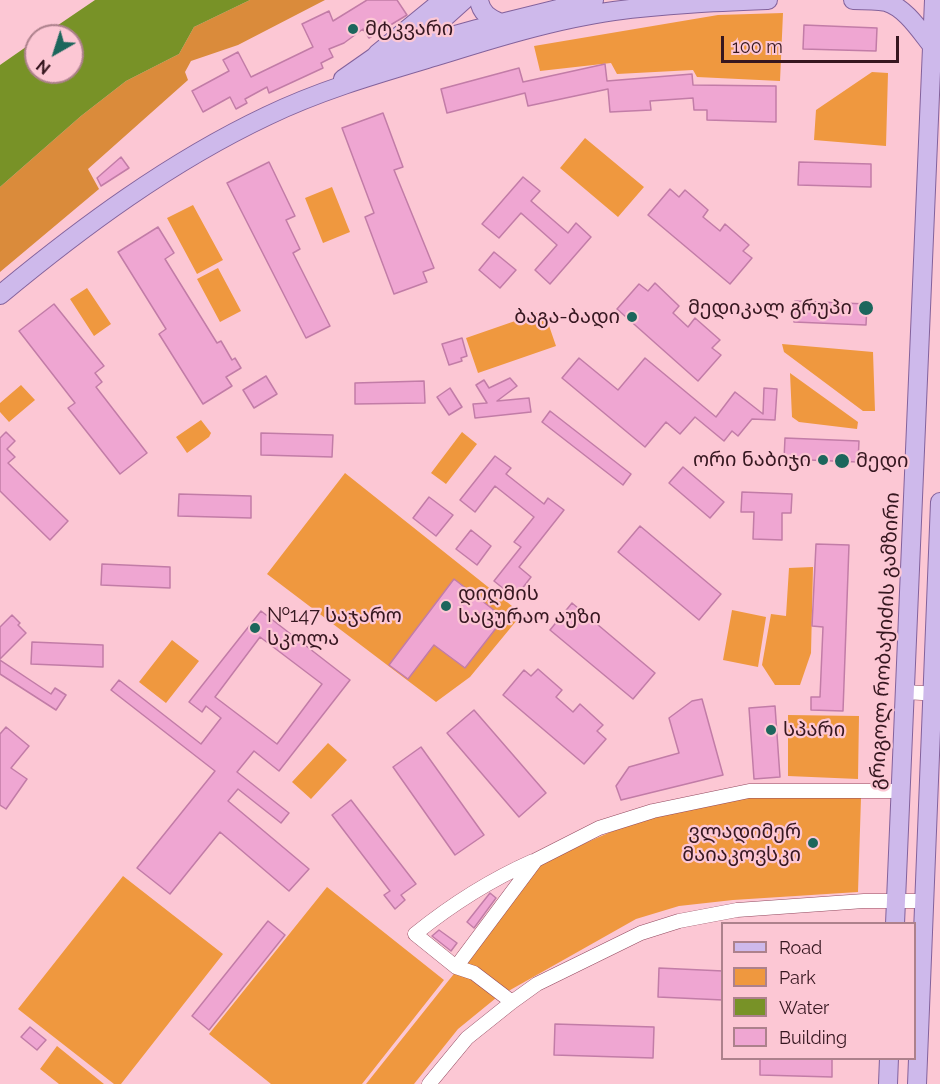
<!DOCTYPE html>
<meta charset="utf-8">
<style>
body{margin:0}
#map{position:relative;width:940px;height:1084px;overflow:hidden;background:#fcc7d4;font-family:Raleway,sans-serif}
canvas{display:block}
.legend{position:absolute;left:721px;top:922px;width:195px;height:138px;box-sizing:border-box;background:#fcc7d4;border:2px solid #ad818c;margin:0;padding:8px 10px;list-style:none;font-size:18px;color:#361720}
.legend li{display:flex;align-items:center;gap:12px;height:30px}
.legend b{width:30px;border:2px solid #ad818c}
.north{position:absolute;left:24px;top:24px;width:60px;height:60px;box-sizing:border-box;background:#fcc7d4;border:2px solid #ad818c;border-radius:50%;rotate:219deg;font-size:16px;font-weight:700;line-height:24px;text-align:center;color:#361720}
.north::after{content:'';display:block;margin:auto;width:21px;height:27px;background:#1c665c;clip-path:polygon(50% 0,100% 100%,50% 72%,0 100%)}
.scale{position:absolute;left:721px;top:36px;width:178px;height:27px;box-sizing:border-box;border:3px solid #361720;border-top:0;padding-left:8px;font-size:18px;line-height:21px;white-space:nowrap;color:#361720;-webkit-text-stroke:4px #fcc7d4;paint-order:stroke}
</style>
<div id="map">
<canvas width="940" height="1084"></canvas>
<ul class="legend">
<li><b style="height:8px;background:#ceb9eb"></b>Road</li>
<li><b style="height:16px;background:#ef983f"></b>Park</li>
<li><b style="height:16px;background:#789227"></b>Water</li>
<li><b style="height:16px;background:#efa6d2"></b>Building</li>
</ul>
<div class="north">N</div>
<div class="scale">100 m</div>
</div>
<script>
const ctx = document.querySelector('canvas').getContext('2d');
ctx.lineJoin = 'round';
function paint(path, color) { ctx.fillStyle = color; ctx.fill(path, 'evenodd'); }
function strokePath(path, color, width, dash) { ctx.strokeStyle = color; ctx.lineWidth = width; ctx.lineCap = dash ? 'butt' : 'round'; ctx.setLineDash(dash || []); ctx.stroke(path); }
function drawText(font, color, halo, rows, align = 'center') {
  ctx.font = font + ' Raleway,"Noto Sans Georgian",sans-serif'; ctx.lineWidth = 4.5; ctx.setLineDash([]); ctx.textBaseline = 'middle'; ctx.strokeStyle = halo; ctx.fillStyle = color; for (const [text, x, y, turn = 0] of rows) {
    ctx.save(); ctx.translate(x, y); ctx.rotate((+turn || 0) * Math.PI / 180); ctx.textAlign = isNaN(turn) ? turn : align; if (halo) ctx.strokeText(text, 0, 0); ctx.fillText(text, 0, 0); ctx.restore();
  }
}
const green = new Path2D(`
 M783,13L780,81L697,77L693,70L617,74L611,63L540,71L534,46L718,15Z
 M872,72L888,73L886,146L814,140L816,110Z
 M585,138L644,187L618,217L560,168Z
 M332,187L350,232L323,243L305,198Z
 M193,205L223,260L197,274L167,218Z
 M218,268L241,311L220,322L197,279Z
 M87,288L111,324L94,336L70,299Z
 M544,311L556,346L478,373L466,338Z
 M782,344L873,352L875,411H863L784,352Z
 M790,373L858,422L857,429L799,422L792,417Z
 M21,385L35,400L9,422L0,412V403Z
 M201,420L211,433L209,437L187,453L176,437Z
 M462,432L477,444L446,484L431,473Z
 M345,473L522,614L470,677L436,702L267,574Z
 M813,567L811,653L800,685H775L762,665L771,614L786,616L789,568Z
 M732,610L766,617L758,667L723,660Z
 M172,640L199,661L166,703L139,682Z
 M788,715L859,716L858,779L788,776Z
 M328,743L347,760L311,799L292,782Z
 M747,796L861,798L858,892L733,900L679,906L636,919L496,998L458,1029L414,1084H366L544,861L652,814Z
 M123,876L223,954L121,1084H114L18,1009Z
 M327,887L444,980L362,1084H271L209,1034Z
 M57,1046L104,1084H59L40,1069Z`);
const forest = new Path2D(`
 M250,0H325L238,45L191,61L185,72L188,80L88,169L99,189L0,272V187L81,116L126,81L179,54L194,27Z`);
const water = new Path2D(`
 M95,0H250L194,27L179,54L126,81L81,116L0,187V65L36,40V72H72V36H42Z`);
const building = new Path2D(`
 M367,0H397L407,15L369,38L363,29L344,43L329,49L333,57L321,63L323,68L269,93L267,87L245,99L247,103L236,109L230,97L203,112L192,91L229,71L223,60L238,52L251,77L313,47L302,24L329,11L333,21Z
 M804,25L877,28L876,51L803,49Z
 M605,64L607,81L692,74L693,85L776,86V122L707,120V110H694L693,98L650,101L651,110L610,112L608,89L528,106L525,93L447,113L441,89L519,68L523,82Z
 M383,113L403,167L394,170L434,268L423,272L427,282L394,294L365,217L374,213L342,128Z
 M121,157L129,168L101,186L97,178Z
 M269,162L295,216L286,220L300,249L293,253L330,326L306,338L227,183Z
 M799,162L871,164V187L798,185Z
 M523,177L540,191L531,201L568,233L576,223L591,237L550,284L535,270L557,245L521,213L499,238L482,224Z
 M670,189L679,197L685,190L708,210L703,217L720,231L725,224L749,245L743,251L752,258L730,284L648,215Z
 M158,227L174,253L165,259L217,343L221,341L232,360L235,358L241,368L226,377L232,386L203,404L159,334L166,329L118,252Z
 M494,252L516,270L500,288L479,270Z
 M655,283L679,306L673,313L688,327L695,318L720,340L712,348L721,355L698,381L617,309L639,284L648,291Z
 M795,301L867,304L866,325L794,322Z
 M54,304L104,366L95,373L102,382L96,387L147,453L120,474L68,408L75,403L19,331Z
 M462,338L467,356L461,358L462,361L449,365L442,344Z
 M579,358L618,390L645,358L716,417L735,392L763,414L764,388L777,389L775,420L752,419L738,436L732,431L724,441L695,417L680,434L666,422L645,447L562,378Z
 M266,376L277,394L254,408L243,390Z
 M510,378L517,386L497,401L529,398L531,412L475,418L473,404L487,403L476,385L484,380L489,388Z
 M424,381L425,403L355,404V383Z
 M450,388L462,407L449,415L437,397Z
 M550,411L631,474L623,485L542,422Z
 M6,432L15,441L7,449L15,457L8,463L68,521L50,540L0,491V438Z
 M261,433L333,435L332,457L261,455Z
 M785,438L859,441L858,462L784,459Z
 M495,456L511,468L506,474L544,504L548,498L564,510L519,567L531,577L515,598L494,581L521,547L514,542L534,517L495,486L475,512L460,500Z
 M683,467L724,502L710,518L669,483Z
 M742,492L792,494L791,513H782V540L753,539L754,512H741Z
 M179,494L251,496V518L178,516Z
 M429,497L453,515L436,536L413,518Z
 M640,526L721,594L699,620L618,552Z
 M471,530L491,546L477,565L456,549Z
 M816,544L849,545L843,711L811,710V697H820L823,627L812,626Z
 M102,564L170,567V588L101,585Z
 M454,579L504,618L465,668L434,645L408,679L389,665Z
 M572,603L655,673L633,699L550,630Z
 M261,611L350,680L279,771L254,751L237,772L289,813L281,823L238,789L228,801L309,869L289,891L220,832L170,894L137,868L215,771L111,690L119,680L201,744L221,718L206,706L202,712L189,702ZM260,637L322,684L277,744L215,697Z
 M12,615L20,623L18,625L26,633L0,659V627Z
 M32,642L103,645V667L31,664Z
 M0,660L51,694L55,688L66,695L56,710L0,674Z
 M538,669L562,690L556,697L573,712L580,704L603,725L597,731L606,739L584,764L503,695L524,670L531,676Z
 M702,699L723,775L621,800L616,786L629,767L679,753L669,718L692,701Z
 M775,706L780,777L754,779L749,708Z
 M474,710L546,793L519,817L447,733Z
 M6,727L29,746L11,768L27,779L6,809L0,805V734Z
 M421,747L484,835L455,855L393,767Z
 M351,800L416,884L401,895L405,900L395,909L384,895L390,891L332,815Z
 M490,893L496,898L474,928L467,922Z
 M268,921L285,935L209,1030L192,1016Z
 M439,930L457,943L451,951L432,936Z
 M659,968L723,971V1000L658,997Z
 M555,1024L654,1027L653,1058L554,1055Z
 M30,1027L46,1040L37,1050L21,1037Z
 M760,1059H832V1077L760,1075Z`);
const minor = new Path2D(`
 M904,692L940,694
 M456,967L536,860L599,828L653,811L749,791H900
 M512,1002L474,973L456,967L415,934C451,905 490,880 533,861
 M429,1084L467,1038L512,1002L537,984L641,933L679,921L737,910L864,901H924`);
const major = new Path2D(`
 M479,0C481,13 489,18 501,23
 M853,0C864,0 875,0 886,2C906,8 920,31 933,47
 M414,45L464,0
 M377,54L443,0
 M343,79L373,58L477,29L594,0
 M0,295C82,227 170,162 267,116C321,90 377,74 434,57C491,39 556,19 614,11C665,4 717,2 768,0
 M895,924L934,0
 M888,1084L889,1058
 M917,1084L940,502`);
const markers = [
 [353,29,6,"#1c665c"],
 [866,308,8,"#1c665c"],
 [632,317,6,"#1c665c"],
 [823,460,6,"#1c665c"],
 [842,461,8,"#1c665c"],
 [446,606,6,"#1c665c"],
 [255,628,6,"#1c665c"],
 [771,730,6,"#1c665c"],
 [813,843,6,"#1c665c"]
];
const poiNames = [
 ["მტკვარი",365,29],
 ["მედიკალ გრუპი",852,308,"right"],
 ["ბაგა-ბადი",620,317,"right"],
 ["ორი ნაბიჯი",811,460,"right"],
 ["მედი",856,461],
 ["დიღმის",458,594],
 ["საცურაო აუზი",458,617],
 ["№147 საჯარო",267,616],
 ["სკოლა",267,639],
 ["სპარი",783,730],
 ["ვლადიმერ",801,832,"right"],
 ["მაიაკოვსკი",801,855,"right"]
];
const streetNames = [
 ["გრიგოლ რობაქიძის გამზირი",885,641,-87]
];
paint(green, '#ef983f');
paint(forest, '#da8b3b');
paint(water, '#789227');
paint(building, '#efa6d2');
strokePath(building, '#c27ca7', 1.5);
strokePath(minor, '#92485e', 15);
strokePath(major, '#83629c', 20);
strokePath(minor, '#fff', 14);
strokePath(major, '#ceb9eb', 18);
for (const [x, y, r, color] of markers) { const dot = new Path2D(); dot.arc(x, y, r, 0, 2 * Math.PI); ctx.fillStyle = color; ctx.fill(dot); strokePath(dot, '#fcc7d4', 2); }
drawText('20px', '#361720', '#fcc7d4', poiNames, 'left');
drawText('20px', '#361720', '#fcc7d4', streetNames);
</script>
